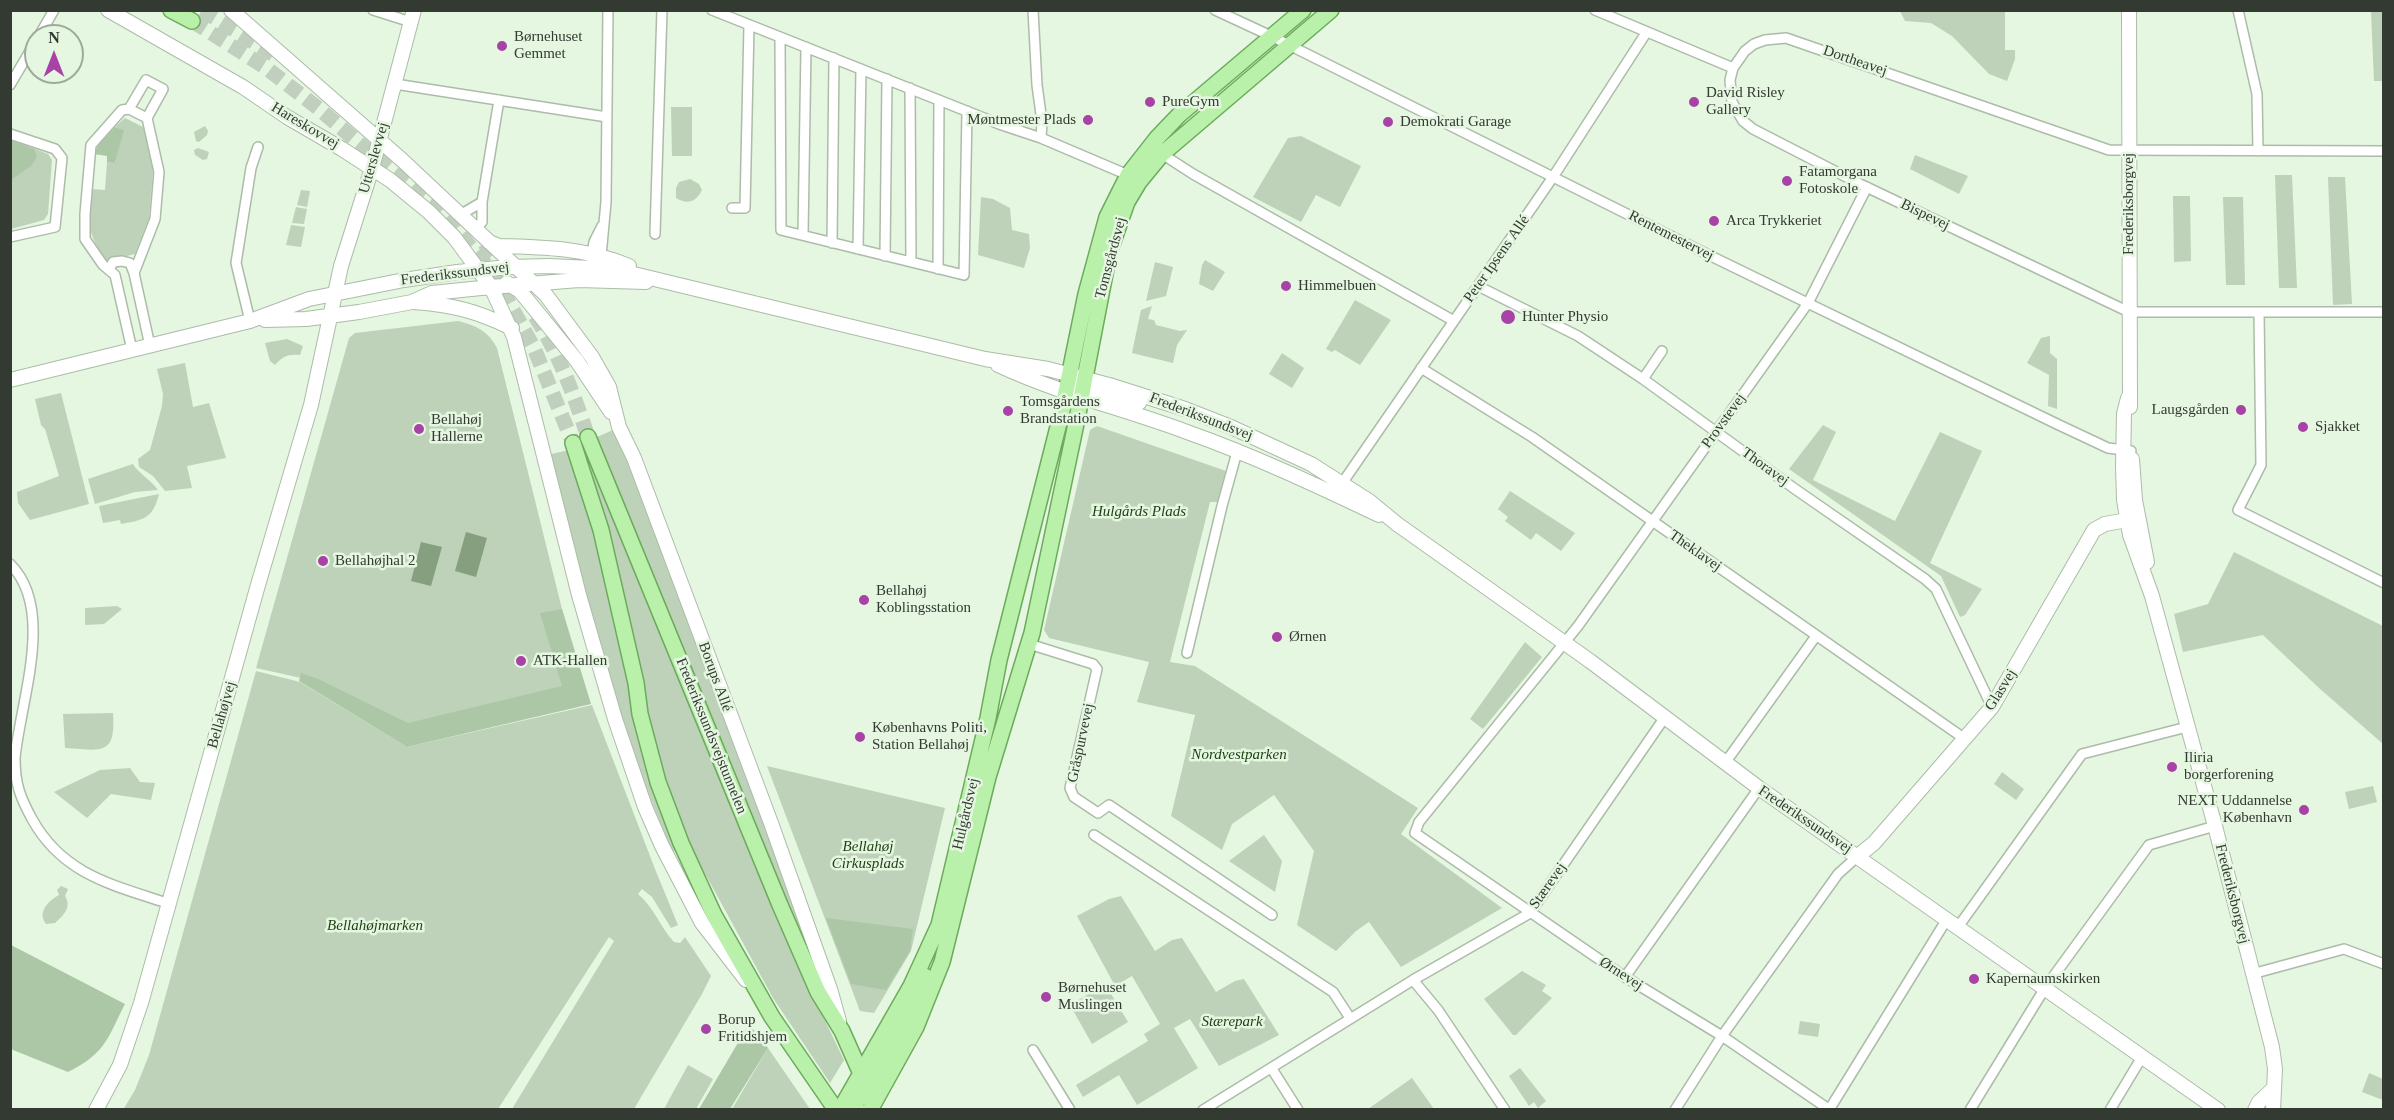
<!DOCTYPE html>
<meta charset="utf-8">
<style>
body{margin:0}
#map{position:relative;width:2394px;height:1120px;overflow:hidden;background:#e5f6e1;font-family:Georgia,serif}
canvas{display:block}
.frame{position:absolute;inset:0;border:12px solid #333a32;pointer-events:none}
.north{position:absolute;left:24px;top:24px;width:60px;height:60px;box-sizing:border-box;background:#e5f6e1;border:2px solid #9eab9b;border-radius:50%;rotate:0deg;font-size:16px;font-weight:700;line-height:24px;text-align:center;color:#333a32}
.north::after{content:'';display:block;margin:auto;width:21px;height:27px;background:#a842a6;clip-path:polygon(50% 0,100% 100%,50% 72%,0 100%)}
</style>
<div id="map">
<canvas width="2394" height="1120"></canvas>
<div class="frame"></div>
<div class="north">N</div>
</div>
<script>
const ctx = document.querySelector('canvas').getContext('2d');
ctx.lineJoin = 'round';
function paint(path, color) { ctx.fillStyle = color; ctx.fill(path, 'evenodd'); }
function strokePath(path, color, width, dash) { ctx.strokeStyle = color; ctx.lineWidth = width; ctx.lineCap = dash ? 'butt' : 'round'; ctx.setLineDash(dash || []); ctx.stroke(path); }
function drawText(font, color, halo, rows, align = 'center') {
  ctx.font = font + ' Georgia,serif'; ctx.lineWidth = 5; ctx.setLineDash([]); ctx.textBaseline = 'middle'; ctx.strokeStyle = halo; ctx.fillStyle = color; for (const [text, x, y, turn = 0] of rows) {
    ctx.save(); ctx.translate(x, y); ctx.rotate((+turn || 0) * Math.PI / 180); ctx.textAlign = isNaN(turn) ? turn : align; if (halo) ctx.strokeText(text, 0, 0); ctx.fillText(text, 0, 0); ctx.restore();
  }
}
const green = new Path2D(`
 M1900,11H2005V50H2015V59L2007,81L1989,74L1952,36L1931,23L1905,21Z
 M2371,11H2383V81H2374Z
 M671,107H692V156H672Z
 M125,118L143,127L145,130L153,171L149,218L135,254L106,261C86,230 88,225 91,189L105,190L107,162L115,163L123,130L115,127Z
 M205,126L208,131L207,135L199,142L196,141L194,132Z
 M1301,136L1361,166L1340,207L1316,195L1301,222L1253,197L1288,138Z
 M198,148L209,152L207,159L203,160L195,155L194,150Z
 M35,149L48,154L52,160L48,214L44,220L11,229V180L37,157Z
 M1915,155L1968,176L1959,194L1910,169Z
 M2275,175H2292L2297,288H2279Z
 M2328,177H2345L2352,304L2333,305Z
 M690,179L699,184L702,190C696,202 688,205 676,198V188L679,182Z
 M301,190L310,191L307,207L297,205Z
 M2173,196H2190L2191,261L2174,262Z
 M981,197L993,199L1010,208L1012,230L1029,234L1030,248L1024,268L978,255Z
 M2223,197H2243L2245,285H2226Z
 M296,207L307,209L304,224L292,223Z
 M291,225L305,227L301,247L286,245Z
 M1205,260L1225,272L1213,291L1199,284L1202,265Z
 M1155,262L1173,267L1166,296L1146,301Z
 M1355,300L1391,320L1360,365L1335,350L1332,352L1326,349Z
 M1152,306L1148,319L1154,320L1156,325L1180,331L1187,330L1177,345L1173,363L1132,353L1141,310Z
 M458,321C476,325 489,332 497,348L562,609L589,701L412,742L301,678L256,668L349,338L355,333Z
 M2050,336V353L2057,359V409L2048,406L2049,375L2027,363L2041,338Z
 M287,339L303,346L300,355C288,354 283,356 275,365L270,361L265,343Z
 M1282,353L1304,368L1292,388L1269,374Z
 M185,363L193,407L209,403L226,458L187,466L192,488L165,491L153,476L139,467L138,459L150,450L162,406L163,394L157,369Z
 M61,393L89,504L30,520L18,503L17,492L59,476L45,429L41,425L35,399Z
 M1823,425L1836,432L1813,480L1895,521L1940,432L1982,451L1930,563L1982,589L1965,615L1960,617L1941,576L1789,469Z
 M1097,426L1226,471L1218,502H1210L1170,662L1195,666L1418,808L1401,834L1502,908L1401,967L1369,922L1356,931L1336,951L1297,925L1314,851L1274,795L1232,824L1222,850L1171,816L1195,715L1137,702L1149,662L1049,638L1044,630L1090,430Z
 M613,430L641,493L801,925L789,946L844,1060L830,1083L773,998L702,868L671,849L643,780L602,659L569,532L551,454L565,451Z
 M133,464C137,472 151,480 158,490L135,492L95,504L88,479Z
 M1510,491L1575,533L1561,551L1536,533L1531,540L1505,521L1508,517L1498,509Z
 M159,494C153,519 143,520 121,524L120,520L103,523L99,506Z
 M2234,552L2383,626V744L2319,688L2263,635L2183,652L2174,614L2208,604Z
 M117,606L122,609L104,624L85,625V608Z
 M1525,642L1542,657L1483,729L1470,719Z
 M256,671L300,682L407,747L592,705L655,869L678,925L671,928L652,897L642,889L638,894C654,907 660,927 674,942L680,943L685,937L711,976L702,994L634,1109H512L614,941L609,937L498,1109L123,1110L135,1090L149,1055Z
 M113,713C116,757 101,750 65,748L63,714Z
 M767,766L945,808L911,951L874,1013L860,1011Z
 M130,768L140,782L155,783L151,800L111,794L87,818L54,792L100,770Z
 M2002,772L2024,789L2016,800L1994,784Z
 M2373,786L2377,802L2349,809L2345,792Z
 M1264,835L1282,861L1275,892L1229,861Z
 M61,886L68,889L65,896C72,907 64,915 55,923L46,924C37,912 48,901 59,895L57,890Z
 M1121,896L1155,951L1172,940L1182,938L1216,992L1235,981L1244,979L1279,1035L1219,1066L1190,1019L1174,1028L1198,1068L1137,1105L1119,1075L1083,1097L1076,1085L1148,1041L1144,1034L1160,1024L1132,976L1115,986L1077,916L1109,899Z
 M1522,971L1546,985L1542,991L1552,998L1516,1035H1513L1484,999Z
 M1105,984L1128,1022L1092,1044L1070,1005Z
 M1800,1021L1820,1024L1818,1037L1798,1034Z
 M768,1048L810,1109H732Z
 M688,1065L713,1079L696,1109H664Z
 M1520,1068L1546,1101L1538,1108L1534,1102L1529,1106L1509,1076Z
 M2369,1073L2383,1079V1100L2362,1092Z
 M1412,1078L1434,1109H1368Z`);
const forest = new Path2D(`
 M115,127L124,130L115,163L107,162V156L94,154L99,144Z
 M11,140L35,149L37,157L31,166L11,180Z
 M562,609L591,704L407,747L299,681L301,673L318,679L408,723L562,686L540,613Z
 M826,918L913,929L910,951L886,990L851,984Z
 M11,945L125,1004C107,1039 106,1053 68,1072L13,1050L10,1046Z
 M749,1024L768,1048L730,1109H699Z`);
const water = new Path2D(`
 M466,532L487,538L476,577L455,571Z
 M421,542L442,547L431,586L411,581Z`);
const primaryTunnel = new Path2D(`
 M202,10L279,58
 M192,21L265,67L318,108L445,217L492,272L534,348L573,443
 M484,243L505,268L521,293
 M535,316C559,354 574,395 588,437`);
const street = new Path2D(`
 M373,10L411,22
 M712,10L999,124L1041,138L1128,175
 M1033,10L1037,85L1042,122L1041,138
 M1215,10L1271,36L1721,261L2059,425L2108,448L2131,451
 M1595,10L1733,68
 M2238,10L2257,94L2258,151
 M39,36L54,10
 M780,37L781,230L964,275L967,111
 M395,84L607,117
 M10,85L36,41
 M910,88L911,262
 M129,109L146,80L163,89L147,118
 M10,134L55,149L62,158L55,227L10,237
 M2384,151L2109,150L1786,38L1765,40L1754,44L1745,51L1733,68L1730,80L1732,102L1743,121L1753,129L1860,184L2129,312H2384
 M1162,154L1193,174L1454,321
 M732,208H745L749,25
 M460,215L482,202
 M475,229L482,222V202L499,100
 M655,234L662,10
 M803,235L806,47
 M832,243L834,58
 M858,249L861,69
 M601,256L606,202L608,10
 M885,256L887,79
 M591,258L594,242L602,226
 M938,269L939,100
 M109,270L113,262L122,261L130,263L134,273
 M1478,286L1578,336L1643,379L1795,489L1925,579L1936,589L1992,707
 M2259,312L2261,465L2238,510L2384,583
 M250,321L236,263L251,168L258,147
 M132,350L115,275L103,265L85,239V214L91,145L122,110L129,109L147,118L159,172L155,219L134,273L150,346
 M1421,368L1532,437L1965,739
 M1643,379L1662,351
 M1343,482L1553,177L1646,33
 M10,564C56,609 20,702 15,758C15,784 20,797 32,819C63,875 113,885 170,904
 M1029,644L1093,664L1097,669L1070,788L1074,797L1098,813L1109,805L1272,915
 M1187,653L1222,506L1237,452
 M1725,763L1816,636
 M1094,835L1333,992L1350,1018
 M1958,927L2082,754L2187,727
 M2252,974L2344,949L2384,964
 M1625,977L1759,788
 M1413,980L1438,1010L1505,1110
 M1033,1050L1070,1110
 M1272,1069L1298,1110
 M1203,1110L1413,980L1530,913L1665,717
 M1675,1110L1722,1036L1838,874L1858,856
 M1829,1110L1947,919
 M1830,1110L1722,1036L1625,977L1415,833L1419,822L1578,626L1808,303L1867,187
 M1970,1110L2045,988L2149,845L2215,826
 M2110,1110L2142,1057`);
const secondary = new Path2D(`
 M108,10L243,87L287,117L342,149L390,180L429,212L454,237L491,287L514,337L579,595L615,719L645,807L662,846L702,923L746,980
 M231,10L402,160L546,295L592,357L609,387L619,427L634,458L771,823L830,989L839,1021
 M2129,10L2130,407
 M489,242L499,246C544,247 587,248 629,266
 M507,283L520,291L577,361L611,412
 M414,302C454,305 476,311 512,328
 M265,320L306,319L359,312L412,302L432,293L491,287L579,280L646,282
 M998,365C1060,394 1123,408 1187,432C1252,455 1316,485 1379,515
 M10,380L250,321L309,299L404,280L457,272L509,267L549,266L613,269L985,359L1048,369L1109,385L1185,409L1231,427L1311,464L1369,501L1397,524L1590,661L1759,788L2218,1110
 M1073,389L1086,388L1139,403
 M2128,398L2124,414L2123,466L2124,500L2130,535L2152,596L2215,826L2272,1047L2275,1069L2273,1110
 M2132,459L2135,500L2147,562
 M1858,856L1874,843L1992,707L2094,530L2105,524L2127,520
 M96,1110L120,1065L141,1003L258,585L311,405L341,266L372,168L414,10
 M2255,1110L2259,1102L2273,1089`);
const primary = new Path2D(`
 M171,10L192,21
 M588,437L780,905L818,992L842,1031L874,1103
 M573,443L601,530L636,683L640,714L658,782L681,843L714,915L772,1017L836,1110
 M866,1097C881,1055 915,1020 925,976
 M840,1110L911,986L939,925L988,718L999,660L1062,411L1086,294L1107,217L1128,175L1157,138L1179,115L1303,10
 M855,1110L860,1085
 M870,1110L916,1027L942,962L988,777L1032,633L1077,419L1109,253L1127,202L1139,182L1162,154L1331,10`);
const markers = [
 [502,46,6,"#a842a6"],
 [1150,102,6,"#a842a6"],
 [1694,102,6,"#a842a6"],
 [1088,120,6,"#a842a6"],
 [1388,122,6,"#a842a6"],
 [1787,181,6,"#a842a6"],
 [1714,221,6,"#a842a6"],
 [1286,286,6,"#a842a6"],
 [1508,317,8,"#a842a6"],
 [2241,410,6,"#a842a6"],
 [1008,411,6,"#a842a6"],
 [2303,427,6,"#a842a6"],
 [419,429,6,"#a842a6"],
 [323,561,6,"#a842a6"],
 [864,600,6,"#a842a6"],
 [1277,637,6,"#a842a6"],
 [521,661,6,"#a842a6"],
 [860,737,6,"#a842a6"],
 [2172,767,6,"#a842a6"],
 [2304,810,6,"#a842a6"],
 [1974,979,6,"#a842a6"],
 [1046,997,6,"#a842a6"],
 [706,1029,6,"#a842a6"]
];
const poiNames = [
 ["Børnehuset",514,37],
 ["Gemmet",514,54],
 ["David Risley",1706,93],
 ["Gallery",1706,110],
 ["PureGym",1162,102],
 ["Møntmester Plads",1076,120,"right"],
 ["Demokrati Garage",1400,122],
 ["Fatamorgana",1799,172],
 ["Fotoskole",1799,189],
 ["Arca Trykkeriet",1726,221],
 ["Himmelbuen",1298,286],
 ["Hunter Physio",1522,317],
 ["Tomsgårdens",1020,402],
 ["Brandstation",1020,419],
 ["Laugsgården",2229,410,"right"],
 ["Bellahøj",431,420],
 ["Hallerne",431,437],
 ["Sjakket",2315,427],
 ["Bellahøjhal 2",335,561],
 ["Bellahøj",876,591],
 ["Koblingsstation",876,608],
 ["Ørnen",1289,637],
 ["ATK-Hallen",533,661],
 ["Københavns Politi,",872,728],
 ["Station Bellahøj",872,745],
 ["Iliria",2184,758],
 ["borgerforening",2184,775],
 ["NEXT Uddannelse",2292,801,"right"],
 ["København",2292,818,"right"],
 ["Kapernaumskirken",1986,979],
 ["Børnehuset",1058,988],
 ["Muslingen",1058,1005],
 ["Borup",718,1020],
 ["Fritidshjem",718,1037]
];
const streetNames = [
 ["Dortheavej",1855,61,19],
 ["Hareskovvej",305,126,31],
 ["Utterslevvej",374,158,-74],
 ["Frederiksborgvej",2129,204,-90],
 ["Bispevej",1925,215,26],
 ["Rentemestervej",1671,236,27],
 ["Tomsgårdsvej",1111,258,-75],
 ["Peter Ipsens Allé",1497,259,-55],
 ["Frederikssundsvej",455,274,-7],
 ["Frederikssundsvej",1201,417,21],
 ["Provstevej",1724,421,-54],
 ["Thoravej",1765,467,36],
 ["Theklavej",1695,551,35],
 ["Borups Allé",715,677,70],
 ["Glasvej",2001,690,-58],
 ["Bellahøjvej",222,715,-74],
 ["Frederikssundsvejstunnelen",711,736,68],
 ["Gråspurvevej",1081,743,-78],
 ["Hulgårdsvej",966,814,-77],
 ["Frederikssundsvej",1805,820,34],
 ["Stærevej",1548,886,-55],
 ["Frederiksborgvej",2232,894,76],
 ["Ørnevej",1621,974,33]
];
const parkNames = [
 ["Hulgårds Plads",1139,512],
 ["Nordvestparken",1239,755],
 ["Bellahøj",868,847],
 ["Cirkusplads",868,864],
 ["Bellahøjmarken",375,926],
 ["Stærepark",1232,1022]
];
paint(green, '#bed2b9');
paint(forest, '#acc7a5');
paint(water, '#869f7f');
strokePath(primaryTunnel, '#c1d0be', 15, [15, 8]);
strokePath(street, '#acbca8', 12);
strokePath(secondary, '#acbca8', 16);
strokePath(primary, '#6caa5c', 18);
strokePath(street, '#fff', 9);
strokePath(secondary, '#fff', 14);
strokePath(primary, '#b9f1aa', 15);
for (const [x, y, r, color] of markers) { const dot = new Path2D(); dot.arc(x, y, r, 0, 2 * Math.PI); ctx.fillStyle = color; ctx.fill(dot); strokePath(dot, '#e5f6e1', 2); }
drawText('15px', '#333a32', '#e5f6e1', poiNames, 'left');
drawText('15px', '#333a32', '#e5f6e1', streetNames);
drawText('italic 15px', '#1a3f10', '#e5f6e1', parkNames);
</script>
